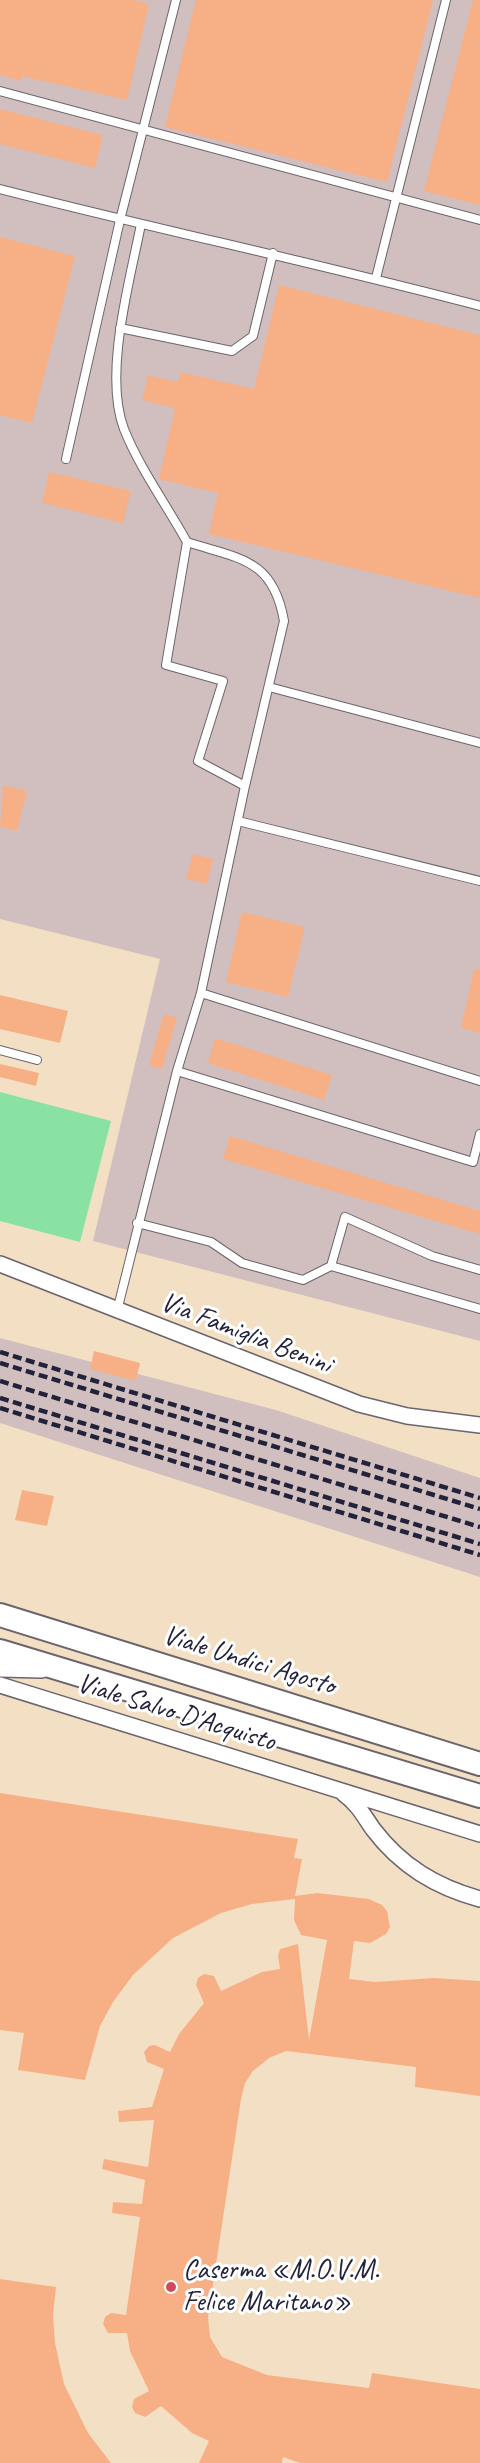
<!DOCTYPE html>
<meta charset="utf-8">
<style>
body{margin:0}
canvas{display:block;background:#f3e0c4}
</style>
<canvas width="480" height="2463"></canvas>
<script>
const ctx = document.querySelector('canvas').getContext('2d');
ctx.lineJoin = 'round';
function paint(path, color) { ctx.fillStyle = color; ctx.fill(path, 'evenodd'); }
function strokePath(path, color, width, dash) { ctx.strokeStyle = color; ctx.lineWidth = width; ctx.lineCap = dash ? 'butt' : 'round'; ctx.setLineDash(dash || []); ctx.stroke(path); }
function drawText(font, color, halo, rows, align = 'center') {
  ctx.font = font + ' Caveat,sans-serif'; ctx.lineWidth = 6; ctx.setLineDash([]); ctx.textBaseline = 'middle'; ctx.strokeStyle = halo; ctx.fillStyle = color; for (const [text, x, y, turn = 0] of rows) {
    ctx.save(); ctx.translate(x, y); ctx.rotate((+turn || 0) * Math.PI / 180); ctx.textAlign = isNaN(turn) ? turn : align; if (halo) ctx.strokeText(text, 0, 0); ctx.fillText(text, 0, 0); ctx.restore();
  }
}
const industrial = new Path2D(`
 M0,0H480V1341L93,1241L160,959L0,919Z
 M0,1338L276,1410L480,1478V1577L0,1423Z`);
const green = new Path2D(`
 M0,1092L111,1121L80,1242L0,1221Z`);
const building = new Path2D(`
 M0,0H134L149,4L127,100L22,76L21,81L0,75Z
 M196,0H433L387,182L165,127Z
 M473,0H480V205L424,191Z
 M0,109L103,135L95,168L0,144Z
 M0,237L75,256L32,423L0,415Z
 M279,285L480,335V598L209,534L218,493L159,479L175,408L142,400L148,375L178,382L180,372L254,389Z
 M49,472L131,491L123,523L42,503Z
 M3,785L27,791L17,831L0,827Z
 M193,854L213,859L207,884L186,879Z
 M242,912L305,927L288,997L226,982Z
 M474,969L480,970V1033L461,1028Z
 M0,995L68,1011L60,1043L0,1029Z
 M164,1014L177,1018L162,1069L149,1065Z
 M215,1038L332,1075L324,1100L208,1063Z
 M0,1064L39,1073L36,1086L0,1077Z
 M230,1136L480,1211V1234L223,1159Z
 M94,1351L140,1363L136,1381L90,1369Z
 M22,1490L54,1496L47,1526L15,1520Z
 M0,1793L298,1839L294,1858L302,1859L295,1896L317,1893L369,1899L382,1905L387,1911L390,1927L386,1934L370,1943L354,1941L349,1979L375,1982L434,1978L480,1981V2096L415,2087L416,2067L286,2051L269,2058L253,2071L245,2083L241,2099L208,2317L210,2337L222,2357L267,2375L369,2388L372,2373L480,2389V2463H300L283,2457L282,2463H199L209,2441L192,2433L161,2406L145,2417L135,2413L132,2407L134,2399L149,2391L130,2351L127,2333H108L103,2324L105,2317L111,2313L126,2315L140,2217L112,2213L113,2202L142,2204L145,2180L102,2169L104,2159L148,2167L154,2120L119,2122L118,2111L152,2107L164,2069L147,2062L144,2052L149,2046L155,2045L170,2052L179,2034L204,2003L196,1985L198,1978L204,1974L214,1976L221,1991L262,1972L280,1969L278,1956L280,1949L298,1944L309,2040L327,1940L301,1935L294,1920L295,1899L252,1904L221,1913L173,1938L133,1975L113,2002L100,2026L85,2080L18,2070L24,2033L0,2030Z
 M0,2279L56,2287L53,2315L55,2343L64,2384L88,2433L111,2463H0Z`);
const service = new Path2D(`
 M0,91L480,220
 M0,189C160,230 321,264 480,306
 M141,224C130,281 103,374 124,429C140,469 166,504 187,542L166,665L223,681L198,761L245,786L284,621C273,558 239,559 187,542
 M376,278L446,0
 M120,328L232,351L253,336L273,253
 M66,459L120,220L176,0
 M269,687L480,743
 M238,821L480,881
 M201,993L480,1081
 M0,1050L37,1060
 M177,1071L473,1162L480,1134
 M137,1223L211,1242L242,1263L303,1280L331,1266
 M480,1270L432,1256L345,1217L331,1266L480,1309
 M117,1311L177,1071L201,993L245,786`);
const minor = new Path2D(`
 M0,1264L359,1404L407,1416L480,1425
 M0,1669L42,1670
 M0,1685L480,1834
 M344,1794C358,1804 364,1816 373,1829C401,1866 436,1887 480,1899`);
const primary = new Path2D(`
 M0,1615L480,1764
 M0,1651L480,1796`);
const rail = new Path2D(`
 M0,1352L480,1498
 M0,1363L480,1509
 M0,1381L480,1527
 M0,1398L480,1544
 M0,1408L480,1555`);
const markers = [
 [171,2287,6,"#d1495b"]
];
const streetNames = [
 ["Via Famiglia Benini",246,1334,21],
 ["Viale Undici Agosto",249,1661,17],
 ["Viale Salvo D'Acquisto",176,1713,17]
];
const poiNames = [
 ["Caserma «M.O.V.M.",183,2271],
 ["Felice Maritano»",183,2303]
];
paint(industrial, '#d1bfbf');
paint(green, '#8ae1a4');
paint(building, '#f7b086');
strokePath(service, '#6b646b', 10);
strokePath(minor, '#6b646b', 18);
strokePath(primary, '#6b646b', 26);
strokePath(service, '#fff', 8);
strokePath(minor, '#fff', 15);
strokePath(primary, '#fff', 22);
strokePath(rail, '#22223b', 4.5, [9, 4.5]);
for (const [x, y, r, color] of markers) { const dot = new Path2D(); dot.arc(x, y, r, 0, 2 * Math.PI); ctx.fillStyle = color; ctx.fill(dot); strokePath(dot, '#fff', 2); }
drawText('28px', '#22223b', '#fff', streetNames);
drawText('28px', '#22223b', '#fff', poiNames, 'left');
</script>
